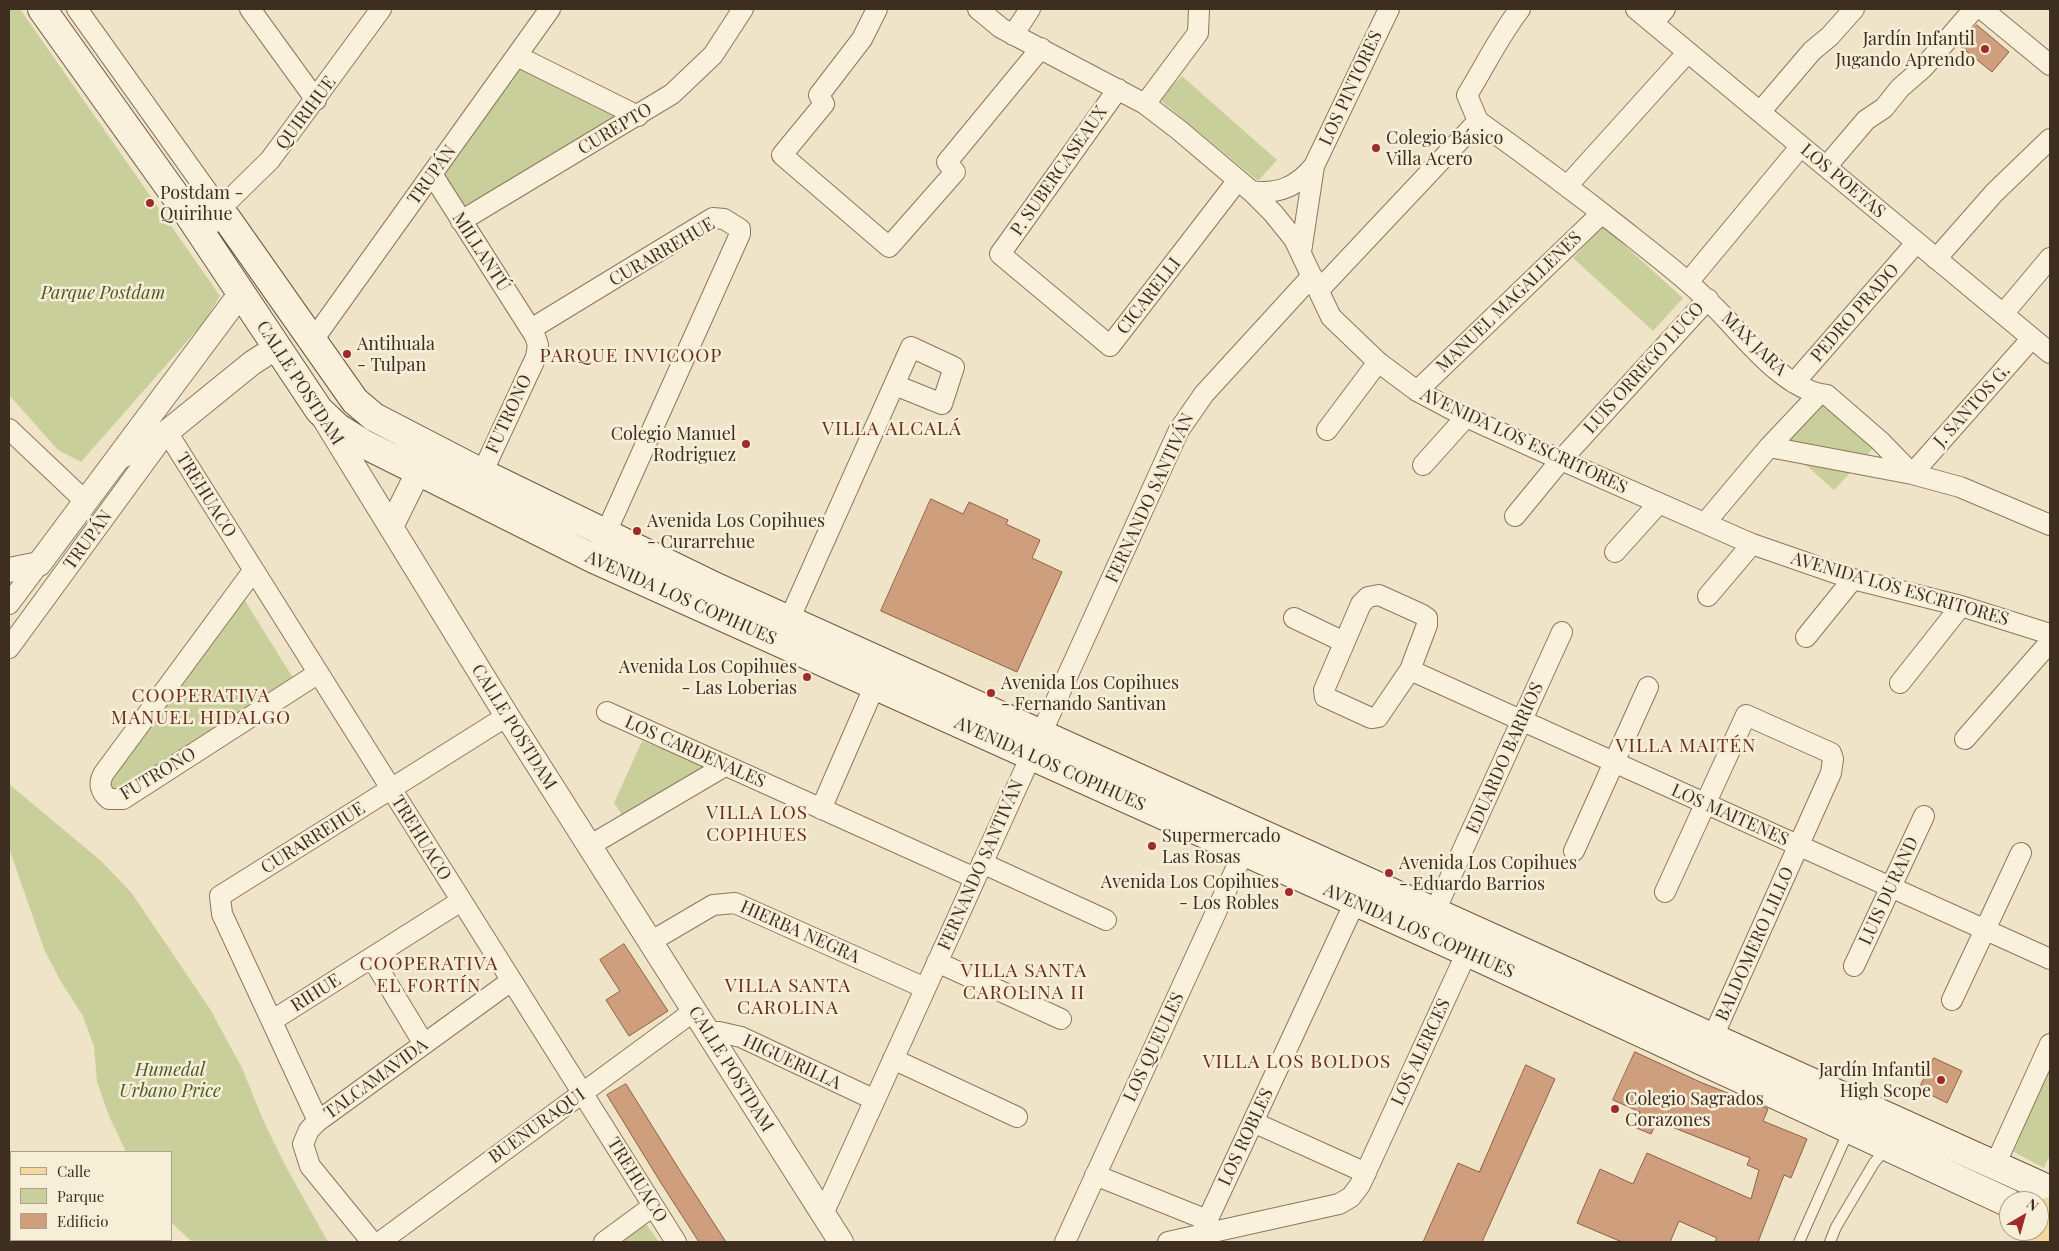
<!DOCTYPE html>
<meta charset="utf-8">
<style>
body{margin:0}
#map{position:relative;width:2059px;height:1251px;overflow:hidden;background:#f0e4c8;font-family:"Playfair Display",serif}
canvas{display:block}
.frame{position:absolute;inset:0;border:10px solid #3d2e20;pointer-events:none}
.legend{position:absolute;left:10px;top:1151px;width:162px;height:90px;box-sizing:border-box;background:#f7eed8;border:1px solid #ada18e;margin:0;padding:6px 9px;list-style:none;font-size:15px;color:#3d2e20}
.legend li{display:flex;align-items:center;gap:10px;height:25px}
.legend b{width:25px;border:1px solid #ada18e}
.north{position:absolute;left:1999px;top:1191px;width:50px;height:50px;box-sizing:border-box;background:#f7eed8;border:1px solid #ada18e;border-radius:50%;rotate:38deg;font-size:14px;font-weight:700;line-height:20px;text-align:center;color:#3d2e20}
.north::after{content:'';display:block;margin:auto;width:18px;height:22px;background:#9e2a2b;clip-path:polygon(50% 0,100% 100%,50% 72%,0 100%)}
</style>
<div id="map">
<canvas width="2059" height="1251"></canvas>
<div class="frame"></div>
<ul class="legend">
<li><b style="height:6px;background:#f3d9a0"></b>Calle</li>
<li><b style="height:14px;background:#c9cf9b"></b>Parque</li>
<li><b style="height:14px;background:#cf9f7d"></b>Edificio</li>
</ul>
<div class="north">N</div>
</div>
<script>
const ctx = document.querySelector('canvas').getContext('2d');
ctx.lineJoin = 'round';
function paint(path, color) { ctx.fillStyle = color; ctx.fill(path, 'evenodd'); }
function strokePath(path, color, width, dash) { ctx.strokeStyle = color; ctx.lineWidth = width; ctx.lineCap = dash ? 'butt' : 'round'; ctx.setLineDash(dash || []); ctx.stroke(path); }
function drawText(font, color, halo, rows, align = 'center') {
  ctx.font = font + ' "Playfair Display",serif'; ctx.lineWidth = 5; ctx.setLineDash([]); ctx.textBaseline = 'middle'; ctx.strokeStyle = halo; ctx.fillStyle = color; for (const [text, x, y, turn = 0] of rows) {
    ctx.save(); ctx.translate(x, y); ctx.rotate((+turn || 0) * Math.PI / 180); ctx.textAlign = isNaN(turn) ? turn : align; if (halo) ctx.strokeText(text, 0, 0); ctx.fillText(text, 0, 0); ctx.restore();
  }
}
const green = new Path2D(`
 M9,9H20L220,296L204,322L81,462L58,450L9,395Z
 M521,67L615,113L616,117L466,206L462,204L445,178V171Z
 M1182,76L1277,160L1258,181L1159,99Z
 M1603,226L1683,298L1653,331L1573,258Z
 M1827,395L1880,441L1834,490L1782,444Z
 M244,599L293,678L121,791L112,790L109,781Z
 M642,741L704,765L701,773L623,816L614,803Z
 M9,784L100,860L131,892L210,1009L242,1068L264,1122L285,1165L328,1242H192L171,1222V1152H126L109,1116L97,1082L94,1047L83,1016L61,982L44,949L9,848Z
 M2050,1029V1155L2044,1168L1997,1143Z
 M642,1218L659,1242H612Z`);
const building = new Path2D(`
 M1977,25L2009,52L1992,72L1960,46Z
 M931,499L963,514L969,502L1008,520L1006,524L1040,540L1032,558L1062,572L1017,672L881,611Z
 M624,944L668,1011L629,1036L606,1000L620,991L600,960Z
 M1635,1052L1700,1082L1768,1109L1763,1121L1807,1139L1791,1178L1784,1175L1758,1242H1715L1717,1238L1679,1221L1670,1242H1622L1577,1223L1600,1169L1633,1184L1647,1153L1751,1199L1759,1170L1747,1165L1750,1158L1657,1121L1651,1134L1634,1127L1640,1112L1613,1100Z
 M1934,1058L1962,1071L1947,1103L1919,1089Z
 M1526,1065L1555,1079L1482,1242H1423L1458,1163L1479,1172Z
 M626,1084L682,1174L726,1242H699L661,1183L607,1095Z`);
const service = new Path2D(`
 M1799,1242L1849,1130
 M1830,1242L1836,1227L1874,1163L1887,1147`);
const minor = new Path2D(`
 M77,9L227,219
 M250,9L316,100
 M877,9L862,39L819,95L824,104L782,155L889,247L955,172L947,162L1041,48
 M978,9L1001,28L1145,104L1179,130L1251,191L1273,213L1294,239L1331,317L1378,362L1417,391L1466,417L1561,460L1752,544L1853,579L1961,606L2050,634
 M1636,9L2050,353
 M1982,9L2050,65
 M1653,23L1665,9
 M1013,35L1030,9
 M517,56L638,116
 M1118,89L1000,254L1110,346L1238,180
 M1145,104L1198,33L1199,9
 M1760,112L1812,51L1830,36L1854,9
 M1478,121C1527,156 1574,191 1621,228C1659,258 1696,286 1729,322C1753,348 1789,391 1827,395L1880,441L1912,474L1960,487L2050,525
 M1478,121L1467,95C1485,66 1499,36 1520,9
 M1826,167L1866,120L1884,108L1900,88L1923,68L1974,9
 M432,174L535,336L538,345L536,357L476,486
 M1568,185L1688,52
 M1251,191C1277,195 1297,187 1314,166L1389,9
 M220,209L270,160L381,9
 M461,221L672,94L713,55L743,9
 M1301,252L1314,166
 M1936,259L1994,193L2050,139
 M1689,281L1801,146
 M1319,290L1478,121
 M2003,314L2050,258
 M531,329L713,218L724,219L740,229V234L600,546
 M313,340L550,9
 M1794,383L1916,243
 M1417,391L1602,213
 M9,429L85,501
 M1327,430L1378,362
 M1769,447L1912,474L2032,338
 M1423,465L1466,417
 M1515,516L1561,460L1708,299
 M1705,523L1769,447L1819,394
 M1615,552L1659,503
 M253,571L104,773C98,783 100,792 109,799H123L317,674
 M1379,595L1421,614L1427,618V625L1410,670L1378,717L1371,718L1325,697L1324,690L1361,604L1368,597Z
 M1708,596L1752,544
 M9,604L39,564
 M1294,618L1344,642
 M789,620L911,347L954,367L942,404L895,385
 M1806,637L1853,579
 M9,648L167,432L676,1242
 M1410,670L2050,959
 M1900,683L1961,606
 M607,712L975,878
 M1965,739L2050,642
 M821,809L875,685
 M589,846L725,766
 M1574,851L1648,687
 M982,863L1106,920
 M1665,892L1746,715L1831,753L1833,759L1831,773L1707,1050
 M1435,911L1562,632
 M650,942L713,905L735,903L925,988
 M372,958L424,1044
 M937,962L1061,1019
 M1854,966L1924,816
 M1952,1000L2021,853
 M273,1020L461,901
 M708,1032H719L741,1037L875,1100
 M893,1059L1017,1117
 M318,1121L222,914L220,896L507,716
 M1253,1122L1366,1173
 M1995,1165L2050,1044
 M1095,1175L1207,1220
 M823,1214L1179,430L1204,394L1312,276
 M1200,1236L1355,902
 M372,1242L310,1166L303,1144L309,1130L318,1121L511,981
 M380,1242L694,1011
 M604,1242L653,1206
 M1065,1242L1244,851
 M1168,1242L1339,1204L1351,1197L1360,1185L1472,941`);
const tertiary = new Path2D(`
 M324,418L507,716L841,1242
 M120,457L167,432L252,363L277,347
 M391,527L427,454
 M9,570L39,564L241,293`);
const secondary = new Path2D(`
 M42,9L187,212L319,410L337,427L364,444L594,559L1467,952L2009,1203
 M187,212L227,219L355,401L374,417L482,473L716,587L2050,1190`);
const primary = new Path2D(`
 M2036,1242L2050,1211`);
const markers = [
 [1985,49,5,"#9e2a2b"],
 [1376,148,5,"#9e2a2b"],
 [150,203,5,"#9e2a2b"],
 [347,354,5,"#9e2a2b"],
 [746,444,5,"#9e2a2b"],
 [637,531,5,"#9e2a2b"],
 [807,677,5,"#9e2a2b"],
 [991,693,5,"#9e2a2b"],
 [1152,846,5,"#9e2a2b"],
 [1389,873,5,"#9e2a2b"],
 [1289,892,5,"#9e2a2b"],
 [1941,1080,5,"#9e2a2b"],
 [1615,1109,5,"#9e2a2b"]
];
const poiNames = [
 ["Jardín Infantil",1975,39,"right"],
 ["Jugando Aprendo",1975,60,"right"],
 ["Colegio Básico",1386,138],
 ["Villa Acero",1386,159],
 ["Postdam -",160,193],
 ["Quirihue",160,214],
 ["Antihuala",357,344],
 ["- Tulpan",357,365],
 ["Colegio Manuel",736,434,"right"],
 ["Rodriguez",736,455,"right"],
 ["Avenida Los Copihues",647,521],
 ["- Curarrehue",647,542],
 ["Avenida Los Copihues",797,667,"right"],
 ["- Las Loberias",797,688,"right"],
 ["Avenida Los Copihues",1001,683],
 ["- Fernando Santivan",1001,704],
 ["Supermercado",1162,836],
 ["Las Rosas",1162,857],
 ["Avenida Los Copihues",1399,863],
 ["- Eduardo Barrios",1399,884],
 ["Avenida Los Copihues",1279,882,"right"],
 ["- Los Robles",1279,903,"right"],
 ["Jardín Infantil",1931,1070,"right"],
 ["High Scope",1931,1091,"right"],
 ["Colegio Sagrados",1625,1099],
 ["Corazones",1625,1120]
];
const streetNames = [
 ["LOS PINTORES",1351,88,-65],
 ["QUIRIHUE",306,113,-53],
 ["CUREPTO",615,129,-31],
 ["P. SUBERCASEAUX",1059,171,-55],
 ["TRUPÁN",432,175,-54],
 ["LOS POETAS",1843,181,40],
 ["MILLANTÚ",481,252,57],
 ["CURARREHUE",662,252,-30],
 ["CICARELLI",1149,296,-52],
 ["MANUEL MAGALLENES",1509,302,-44],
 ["PEDRO PRADO",1855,313,-49],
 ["MAX JARA",1754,344,44],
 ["LUIS ORREGO LUCO",1644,368,-48],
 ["CALLE POSTDAM",300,383,57],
 ["J. SANTOS G.",1972,406,-48],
 ["FUTRONO",509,414,-65],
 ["AVENIDA LOS ESCRITORES",1524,441,25],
 ["TREHUACO",206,495,58],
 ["FERNANDO SANTIVÁN",1150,498,-65],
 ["TRUPÁN",88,540,-54],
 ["AVENIDA LOS ESCRITORES",1900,589,16],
 ["AVENIDA LOS COPIHUES",681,598,24],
 ["CALLE POSTDAM",514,727,58],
 ["LOS CARDENALES",695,752,24],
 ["EDUARDO BARRIOS",1505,758,-66],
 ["AVENIDA LOS COPIHUES",1050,764,24],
 ["FUTRONO",158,774,-31],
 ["LOS MAITENES",1730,815,24],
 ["CURARREHUE",313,838,-32],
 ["TREHUACO",421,838,58],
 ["FERNANDO SANTIVÁN",981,865,-66],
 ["LUIS DURAND",1889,891,-65],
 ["AVENIDA LOS COPIHUES",1419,931,24],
 ["HIERBA NEGRA",800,932,24],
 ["BALDOMERO LILLO",1755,944,-66],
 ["RIHUE",316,993,-32],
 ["LOS QUEULES",1154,1047,-65],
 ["LOS ALERCES",1421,1052,-65],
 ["HIGUERILLA",792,1062,25],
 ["CALLE POSTDAM",731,1069,58],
 ["TALCAMAVIDA",376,1079,-36],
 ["BUENURAQUI",537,1126,-36],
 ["LOS ROBLES",1246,1137,-65],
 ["TREHUACO",637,1180,58]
];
const parkNames = [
 ["Parque Postdam",103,293],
 ["Humedal",170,1070],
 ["Urbano Price",170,1091]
];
const neighbourhoodNames = [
 ["PARQUE INVICOOP",631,356],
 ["VILLA ALCALÁ",892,429],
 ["COOPERATIVA",201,696],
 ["MANUEL HIDALGO",201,718],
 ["VILLA MAITÉN",1686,746],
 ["VILLA LOS",757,813],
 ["COPIHUES",757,835],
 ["COOPERATIVA",429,964],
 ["EL FORTÍN",429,986],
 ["VILLA SANTA",1024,971],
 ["CAROLINA II",1024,993],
 ["VILLA SANTA",788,986],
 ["CAROLINA",788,1008],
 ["VILLA LOS BOLDOS",1297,1062]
];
paint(green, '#c9cf9b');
paint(building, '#cf9f7d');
strokePath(building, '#8d5f41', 1);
strokePath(service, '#8d765c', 12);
strokePath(minor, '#8d765c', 22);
strokePath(tertiary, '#8d765c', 26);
strokePath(secondary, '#6f573f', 30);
strokePath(primary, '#5b4430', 30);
strokePath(service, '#faf1dc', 10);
strokePath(minor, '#faf1dc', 20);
strokePath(tertiary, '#faf1dc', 24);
strokePath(secondary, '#faf1dc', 28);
strokePath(primary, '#f3d9a0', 28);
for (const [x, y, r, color] of markers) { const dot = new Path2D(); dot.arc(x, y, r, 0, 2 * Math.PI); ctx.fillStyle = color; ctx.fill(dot); strokePath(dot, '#f7eed8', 2); }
drawText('18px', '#3d2e20', '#f7eed8', poiNames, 'left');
drawText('18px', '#3d2e20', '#f7eed8', streetNames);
drawText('italic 18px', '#4d5a26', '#f7eed8', parkNames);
ctx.letterSpacing = '1px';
drawText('19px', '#6b2e1e', '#f7eed8', neighbourhoodNames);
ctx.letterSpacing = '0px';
</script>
